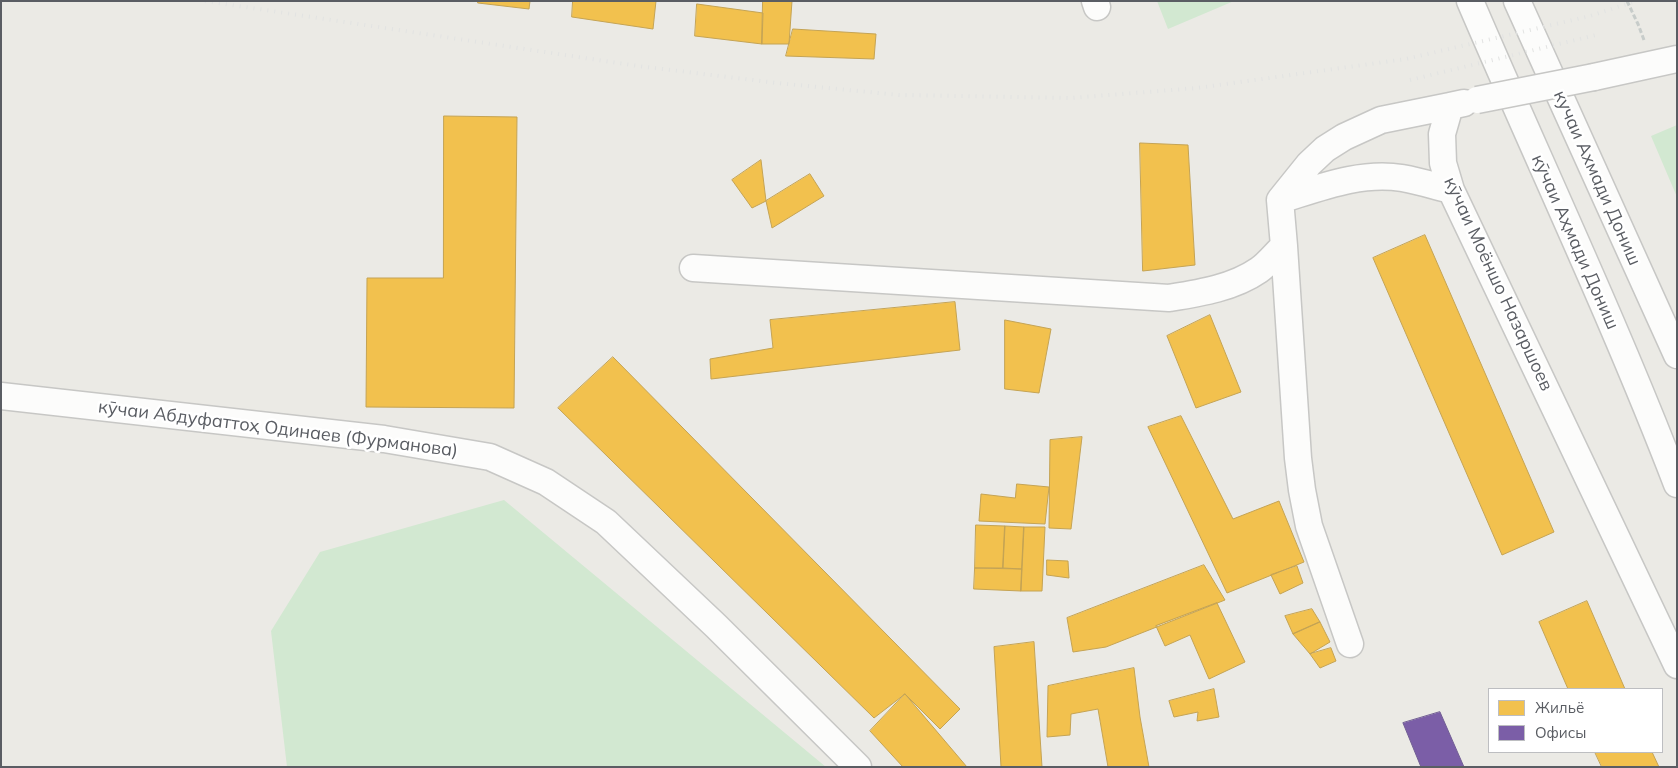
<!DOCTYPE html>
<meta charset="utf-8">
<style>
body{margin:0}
#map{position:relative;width:1678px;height:768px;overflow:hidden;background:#ebeae5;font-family:Mulish,sans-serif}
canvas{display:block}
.frame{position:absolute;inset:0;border:2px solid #5a5d63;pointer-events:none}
.legend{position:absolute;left:1488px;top:688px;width:175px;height:65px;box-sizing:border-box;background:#fff;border:1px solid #bdbec1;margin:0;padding:6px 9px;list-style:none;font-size:15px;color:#5a5d63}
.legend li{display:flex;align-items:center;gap:10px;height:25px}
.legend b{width:25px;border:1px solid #bdbec1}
</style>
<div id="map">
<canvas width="1678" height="768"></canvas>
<div class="frame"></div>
<ul class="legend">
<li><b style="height:14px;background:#f2c14e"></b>Жильё</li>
<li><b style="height:14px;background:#7b5ea7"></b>Офисы</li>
</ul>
</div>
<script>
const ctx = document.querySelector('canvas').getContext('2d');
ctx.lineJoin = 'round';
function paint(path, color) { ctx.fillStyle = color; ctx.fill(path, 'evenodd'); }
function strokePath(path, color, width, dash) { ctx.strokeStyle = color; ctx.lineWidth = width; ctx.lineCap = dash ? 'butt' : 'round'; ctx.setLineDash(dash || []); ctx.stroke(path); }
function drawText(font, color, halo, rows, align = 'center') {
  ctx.font = font + ' Mulish,sans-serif'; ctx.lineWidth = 5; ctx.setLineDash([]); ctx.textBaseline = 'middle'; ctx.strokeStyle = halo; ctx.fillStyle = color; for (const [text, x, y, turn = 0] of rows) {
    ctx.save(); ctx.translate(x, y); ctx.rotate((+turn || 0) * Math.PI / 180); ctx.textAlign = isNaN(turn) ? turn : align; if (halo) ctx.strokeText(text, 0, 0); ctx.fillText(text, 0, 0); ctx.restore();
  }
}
const green = new Path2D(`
 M1157,1H1234L1168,29Z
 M1677,125V197L1651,136Z
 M504,500L826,767H287L271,631L320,552Z`);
const homes = new Path2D(`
 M478,1H530L529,9L478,3Z
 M573,1H656L653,29L572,17Z
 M763,1H792L789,44H762Z
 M697,4L763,13L762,44L695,36Z
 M793,29L876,34L874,59L786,56Z
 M444,116L517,117L514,408L366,407L367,278H443Z
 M1140,143L1188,145L1195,265L1143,271Z
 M761,160L766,201L752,208L732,180Z
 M810,174L824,196L772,228L766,201Z
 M1425,235L1554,532L1502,555L1373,258Z
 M955,302L960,350L711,379L710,359L773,348L770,320Z
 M1210,315L1241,392L1196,408L1167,336Z
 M1005,320L1051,329L1039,393L1005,389Z
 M613,357L960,709L940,729L905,694L874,718L558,408Z
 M1181,416L1233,519L1279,501L1304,562L1227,593L1148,427Z
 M1082,437L1071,529L1049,528L1050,440Z
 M1017,484L1049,487L1045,524L979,521L981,494L1015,498Z
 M976,525L1005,526L1003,568H975Z
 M1005,526L1024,527L1022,569L1003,568Z
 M1024,527H1045L1042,591H1021Z
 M1047,560L1068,561L1069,578L1047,575Z
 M1204,565L1225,600L1106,647L1073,652L1067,618Z
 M1297,566L1303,583L1280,594L1271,575Z
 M975,568L1022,569L1021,591L974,589Z
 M1587,601L1625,689H1568L1539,622Z
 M1217,603L1245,662L1209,679L1190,635L1165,646L1156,626Z
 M1312,609L1320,622L1293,634L1285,616Z
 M1320,622L1330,642L1310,654L1293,634Z
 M1034,642L1042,767H1001L994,647Z
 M1331,648L1336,661L1320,668L1310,654Z
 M1134,668L1140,717L1149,767H1108L1098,709L1071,714L1070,735L1047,737L1048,686Z
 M1214,689L1219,717L1197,721L1198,712L1174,717L1169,701Z
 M905,694L967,767H903L870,731Z
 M1595,752H1652L1659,767H1602Z`);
const offices = new Path2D(`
 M1440,712L1464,767H1421L1403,723Z`);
const path = new Path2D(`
 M1627,1L1638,24L1644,40`);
const minor = new Path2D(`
 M1095,1L1097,7
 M1470,1C1539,162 1614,320 1677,484
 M1517,1L1677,355
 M1594,77L1677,59
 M1464,103L1450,106L1442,134L1443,163L1451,190L1677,665
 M1280,200C1319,188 1361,171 1402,178C1419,181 1435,186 1451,190
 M1284,246L1298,458L1302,490L1309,526L1350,644
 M693,268L1169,298C1200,293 1233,288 1259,270C1268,264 1276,253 1284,246L1280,200L1309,164L1325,149L1344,137L1381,120L1450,106
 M1,396L384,439L490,457L546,482L606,522L716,626L858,767`);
const rail = new Path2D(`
 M205,1L638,66L777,83L899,95L1071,98L1197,88L1406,59L1590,16L1636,1
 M1410,80L1596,35`);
const minorBridge = new Path2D(`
 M1477,100L1594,77`);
const streetNames = [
 ["кучаи Ахмади Дониш",1597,178,66],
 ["кӯчаи Аҳмади Дониш",1575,242,66],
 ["кӯчаи Моёншо Назаршоев",1498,284,65],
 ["кӯчаи Абдуфаттоҳ Одинаев (Фурманова)",278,429,7]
];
paint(green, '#d2e8d1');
paint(homes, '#f2c14e');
strokePath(homes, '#c4a354', 1);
paint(offices, '#7b5ea7');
strokePath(offices, '#715e93', 1);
strokePath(minor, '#c7c7c5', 29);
strokePath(path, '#c7ccca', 3, [5, 2.5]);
strokePath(minor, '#fcfcfb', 26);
strokePath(rail, '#e2e3e2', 4, [1, 6]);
strokePath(minorBridge, '#c7c7c5', 29, []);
strokePath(minorBridge, '#fcfcfb', 26);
drawText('18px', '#5a5d63', '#fff', streetNames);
</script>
